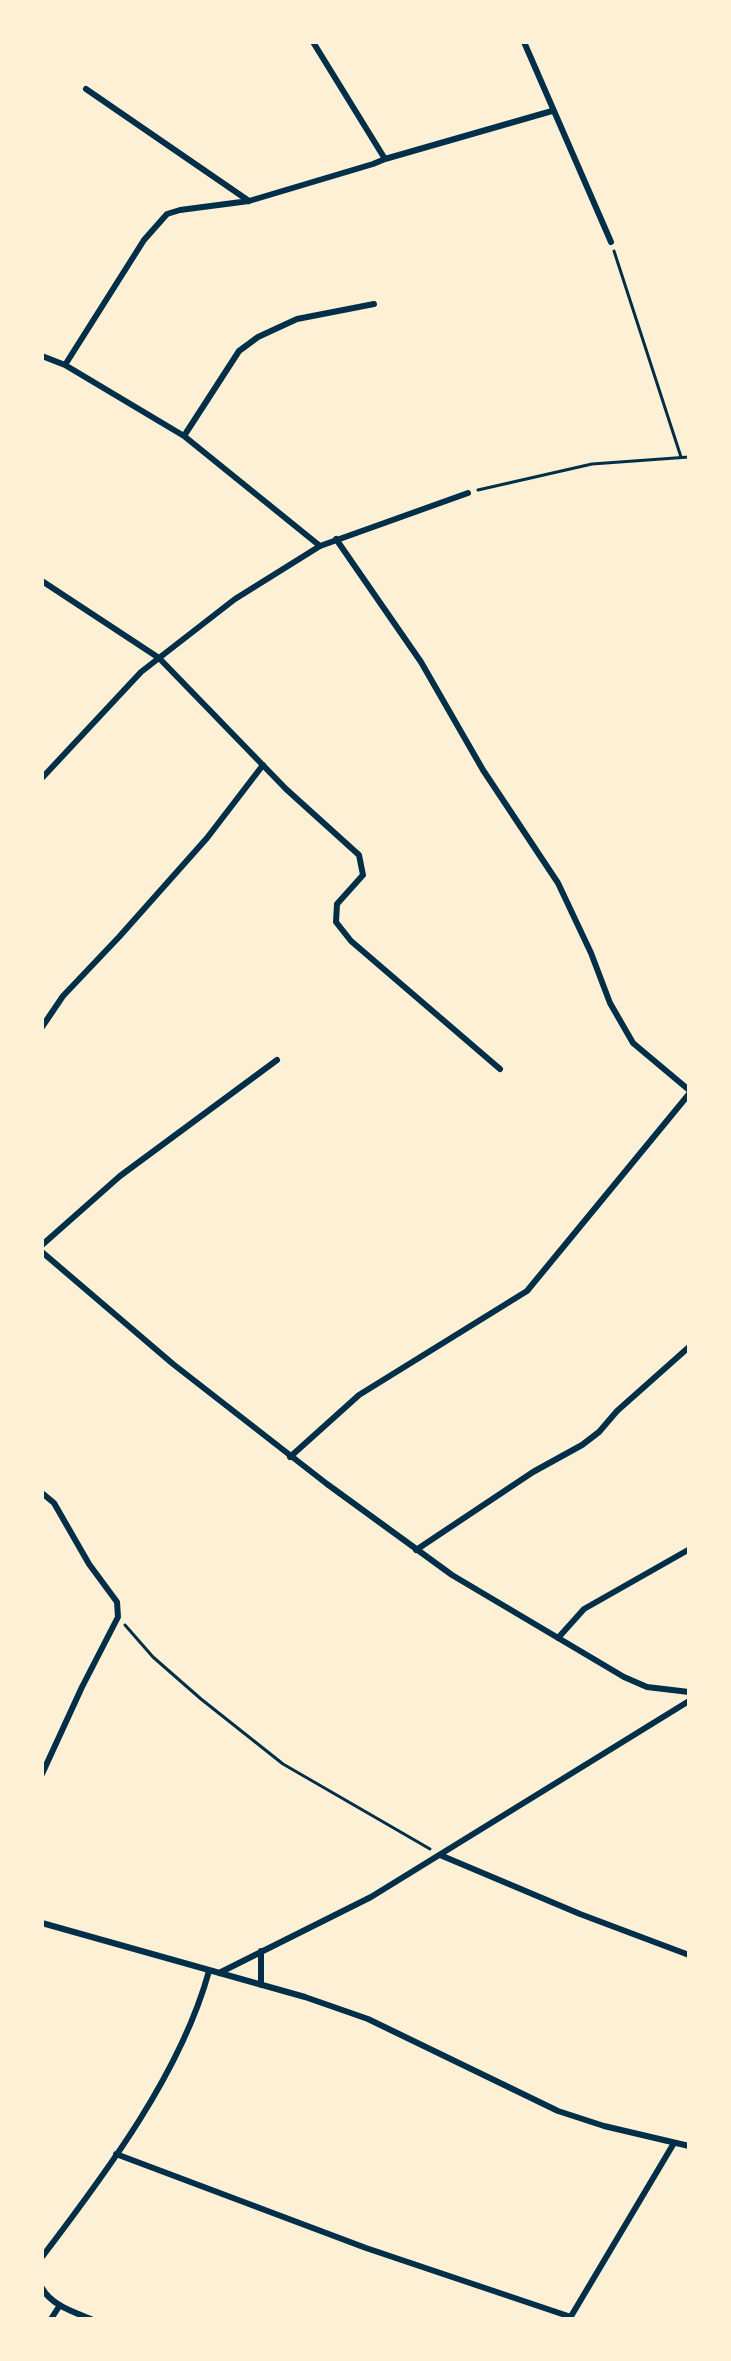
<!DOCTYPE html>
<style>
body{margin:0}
#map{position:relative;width:731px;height:2361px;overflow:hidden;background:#fdf0d5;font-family:"Space Grotesk",sans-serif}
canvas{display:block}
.frame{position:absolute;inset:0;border:44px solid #fdf0d5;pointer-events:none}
</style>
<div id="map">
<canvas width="731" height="2361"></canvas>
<div class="frame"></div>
</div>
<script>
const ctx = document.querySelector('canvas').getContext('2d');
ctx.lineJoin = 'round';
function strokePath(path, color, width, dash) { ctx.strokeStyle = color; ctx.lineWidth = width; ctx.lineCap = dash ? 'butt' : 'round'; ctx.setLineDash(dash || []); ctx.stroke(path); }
const path = new Path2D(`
 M614,251L681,457
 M478,490L592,464L689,457
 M125,1625L153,1657L201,1699L283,1764L430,1849`);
const minor = new Path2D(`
 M524,42L611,242
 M86,89L249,201
 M385,159L552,111
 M42,356L65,365L184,436L320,546
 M65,365L144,240L167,214L180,210L249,201L373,164L385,159L313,42
 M184,436L239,351L258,337L297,319L374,304
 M336,539L421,662L483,770L558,883L591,953L610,1003L633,1043L689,1090
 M42,581L159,658L286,789L359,855L363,875L337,904L336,922L351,941L500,1069
 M42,778L141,672L235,599L320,546L468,493
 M42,1027L63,996L119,937L207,838L263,765
 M42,1245L120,1176L277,1060
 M42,1252L173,1364L327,1484L452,1575L624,1677L647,1687L689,1692
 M290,1457L359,1395L527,1291L689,1094
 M42,1493L54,1503L89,1564L117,1602L118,1617L82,1687L42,1774
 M416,1550L533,1472L582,1445L599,1432L617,1411L689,1347
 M558,1638L584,1609L688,1550
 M440,1855L580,1914L689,1955
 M42,1923L305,1997L368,2019L558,2111L604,2126L689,2146
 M219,1973L371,1897L689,1701
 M261,1985V1951
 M116,2154L366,2248L571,2317
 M42,2257C106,2173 181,2073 209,1971
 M42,2288C51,2305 74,2312 91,2319
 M570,2318L674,2143
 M51,2319L60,2305`);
strokePath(path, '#003049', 3);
strokePath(minor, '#003049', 6);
</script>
